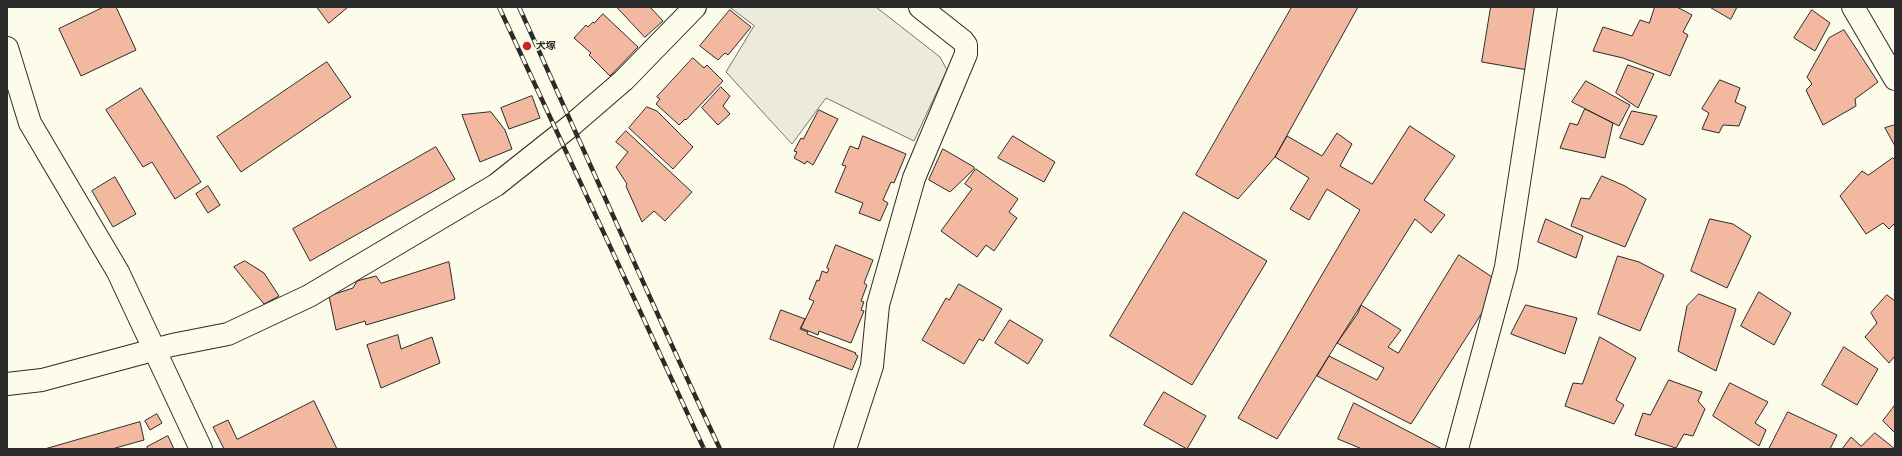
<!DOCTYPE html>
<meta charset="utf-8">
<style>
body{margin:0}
#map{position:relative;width:1902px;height:456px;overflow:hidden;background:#fdfbea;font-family:Lato,sans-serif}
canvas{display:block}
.frame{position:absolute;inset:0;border:8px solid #2b2b2b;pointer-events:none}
</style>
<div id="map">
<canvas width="1902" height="456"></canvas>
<div class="frame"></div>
</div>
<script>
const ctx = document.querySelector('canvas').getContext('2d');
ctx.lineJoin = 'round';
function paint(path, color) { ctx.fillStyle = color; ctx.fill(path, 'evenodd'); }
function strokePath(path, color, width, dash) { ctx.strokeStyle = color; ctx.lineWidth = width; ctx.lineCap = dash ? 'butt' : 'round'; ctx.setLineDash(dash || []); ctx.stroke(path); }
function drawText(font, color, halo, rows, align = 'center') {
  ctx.font = font + ' Lato,"Noto Sans JP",sans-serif'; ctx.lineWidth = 3; ctx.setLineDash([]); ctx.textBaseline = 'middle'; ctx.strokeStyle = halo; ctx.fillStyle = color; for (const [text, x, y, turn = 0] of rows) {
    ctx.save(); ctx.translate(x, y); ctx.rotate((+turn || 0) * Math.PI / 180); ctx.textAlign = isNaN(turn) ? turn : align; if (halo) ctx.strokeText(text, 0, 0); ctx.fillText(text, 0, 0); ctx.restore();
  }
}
const parking = new Path2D(`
 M730,7H876L940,57L947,70L914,141L826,98L792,144L726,72L754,26Z`);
const building = new Path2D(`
 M104,7H116L136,50L81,76L59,29Z
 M317,7H348L329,23Z
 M617,7H650L663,21L645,37Z
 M1292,7H1358L1275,157L1238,199L1196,175Z
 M1491,7H1538L1528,70L1482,62Z
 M1655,7H1677L1692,15L1683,32L1688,35L1670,76L1623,58L1593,51L1603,27L1632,36L1640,20L1649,23Z
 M1710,7H1737L1731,19Z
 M730,10L751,27L728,55L725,53L718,60L700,46Z
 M1812,10L1830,23L1815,51L1794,38Z
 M603,14L638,47L610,76L589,55L591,53L574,38L586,25L588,27L593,22L594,23Z
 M1844,30L1878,82L1855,99L1856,106L1823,125L1806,90L1812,84L1807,77L1829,38Z
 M693,58L704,68L707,65L723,81L686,120L685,119L679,125L656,104L660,99L657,97Z
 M327,62L351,97L241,172L217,137Z
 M1628,65L1654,74L1638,108L1616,93Z
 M1720,80L1740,88L1735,102L1746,107L1739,126L1723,125L1719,133L1702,129L1709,113L1702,109Z
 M1586,81L1630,105L1619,126L1572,102Z
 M721,87L730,96L723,106L730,114L718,125L702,108Z
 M141,88L201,182L175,199L152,162L143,167L106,110Z
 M532,96L540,118L509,129L501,108Z
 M647,107L657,111L693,147L673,169L629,128Z
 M1585,109L1613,123L1605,158L1560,148L1570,123L1577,125Z
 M819,110L838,119L813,165L807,161L805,164L794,158L797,152L794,151L801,138L803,139Z
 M1632,111L1657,116L1643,145L1620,138Z
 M491,112L505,130L512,149L480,162L462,115Z
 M1895,125V146L1885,128Z
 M1410,126L1455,156L1424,200L1445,215L1431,233L1415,219L1361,305L1358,313L1337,343L1277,439L1238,418L1360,210L1327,189L1309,220L1290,209L1309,178L1275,157L1287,136L1322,156L1337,133L1352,144L1340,166L1372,184Z
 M626,131L692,192L665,221L654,211L642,222L626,186L627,184L616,167L628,152L616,142Z
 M863,136L906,154L894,183L891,182L883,200L888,203L880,221L859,213L863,203L835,192L846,166L842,165L850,146L858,149Z
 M1013,136L1055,162L1044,182L998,158Z
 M436,147L455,179L310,261L293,229Z
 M943,149L974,167V169L950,192L929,180Z
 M1893,158L1895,160V223L1889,229L1883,223L1866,234L1840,196L1862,171L1868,175Z
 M976,169L1018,199L1009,212L1017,218L994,251L986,245L977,257L941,231L972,189L965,184Z
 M1602,176L1625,186L1646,199L1625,247L1571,226L1581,198L1589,199Z
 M115,177L136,214L113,227L92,191Z
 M208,186L220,205L208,213L196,194Z
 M1184,212L1267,261L1192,385L1110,336Z
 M1546,219L1583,236L1576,258L1538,242Z
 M1710,219L1733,224L1751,236L1727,288L1691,271Z
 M836,245L873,260L864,283L867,285L861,301L864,302L861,310L864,311L851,343L819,331L818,335L801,328L814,301L809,299L817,280L819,281L822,271L827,273L829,269L827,268Z
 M1459,255L1501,283L1411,424L1317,376L1329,356L1377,380L1384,368L1337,343L1361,305L1401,330L1388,347L1398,353Z
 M1618,256L1639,262L1664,275L1640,331L1598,314Z
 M245,261L264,273L279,296L264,304L234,267Z
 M449,262L455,299L366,325L365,321L336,330L329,296L353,288L357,281L376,276L381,283Z
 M959,284L1002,309L983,341L979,339L964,364L922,340L946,298L949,300Z
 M1759,292L1791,313L1774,345L1741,326Z
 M1699,294L1736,309L1716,371L1678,351L1687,306Z
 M1887,295L1895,301V356L1889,363L1865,337L1877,323L1871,313Z
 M1526,305L1577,318L1565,354L1511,334Z
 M781,310L805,319L800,329L808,332L807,334L856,353L855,354L858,356L852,370L770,339Z
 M1010,320L1043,340L1028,364L995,343Z
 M398,335L401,349L432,337L440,363L381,388L367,345Z
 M1600,337L1636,358L1616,400L1624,405L1614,424L1565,406L1573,383L1582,384Z
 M1844,347L1878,369L1857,405L1822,385Z
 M1669,380L1702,392L1698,401L1705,409L1693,436L1684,434L1676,448L1635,435L1643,413L1650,415Z
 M1730,383L1768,402L1755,423L1766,430L1759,446L1713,416Z
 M1164,392L1206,416L1187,449L1144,425Z
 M314,401L337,449H224L213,427L228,420L237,439Z
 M1354,403L1442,449H1362L1338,439Z
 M1895,405V433L1883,421Z
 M1788,412L1837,435L1830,449H1769Z
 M157,414L162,423L150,430L145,421Z
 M140,422L144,440L112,449H45Z
 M1875,433L1895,449H1842L1851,437L1861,446Z
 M168,436L174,449H148L147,447Z`);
const minor = new Path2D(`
 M7,48L30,123L118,272L201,449
 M7,384L42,380L172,345L228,334L309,296L496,185L573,124L624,80L695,7
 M845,449L872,366L878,305L914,178L966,54V45L963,41L920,7
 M1457,449L1506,267L1546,7`);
const primary = new Path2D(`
 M1853,7L1895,79`);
const rail = new Path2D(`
 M499,7L704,449
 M519,7C586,154 651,303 720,449`);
const markers = [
 [527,46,5,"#c62828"]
];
const poiNames = [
 ["犬塚",536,46]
];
paint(parking, '#eceadb');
strokePath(parking, '#74746e', 1);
paint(building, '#f2b8a0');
strokePath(building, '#2b2b2b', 1);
strokePath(minor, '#2b2b2b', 24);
strokePath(primary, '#2b2b2b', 24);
strokePath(minor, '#fdfbea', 22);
strokePath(primary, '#fdfbea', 22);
strokePath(rail, '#2b2b2b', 4.5);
strokePath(rail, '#fdfbea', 3, [9]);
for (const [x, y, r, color] of markers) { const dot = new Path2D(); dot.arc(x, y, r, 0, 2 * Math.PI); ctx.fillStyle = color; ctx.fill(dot); strokePath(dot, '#fdfbea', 1.5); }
drawText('bold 10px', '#2b2b2b', '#fdfbea', poiNames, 'left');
</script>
